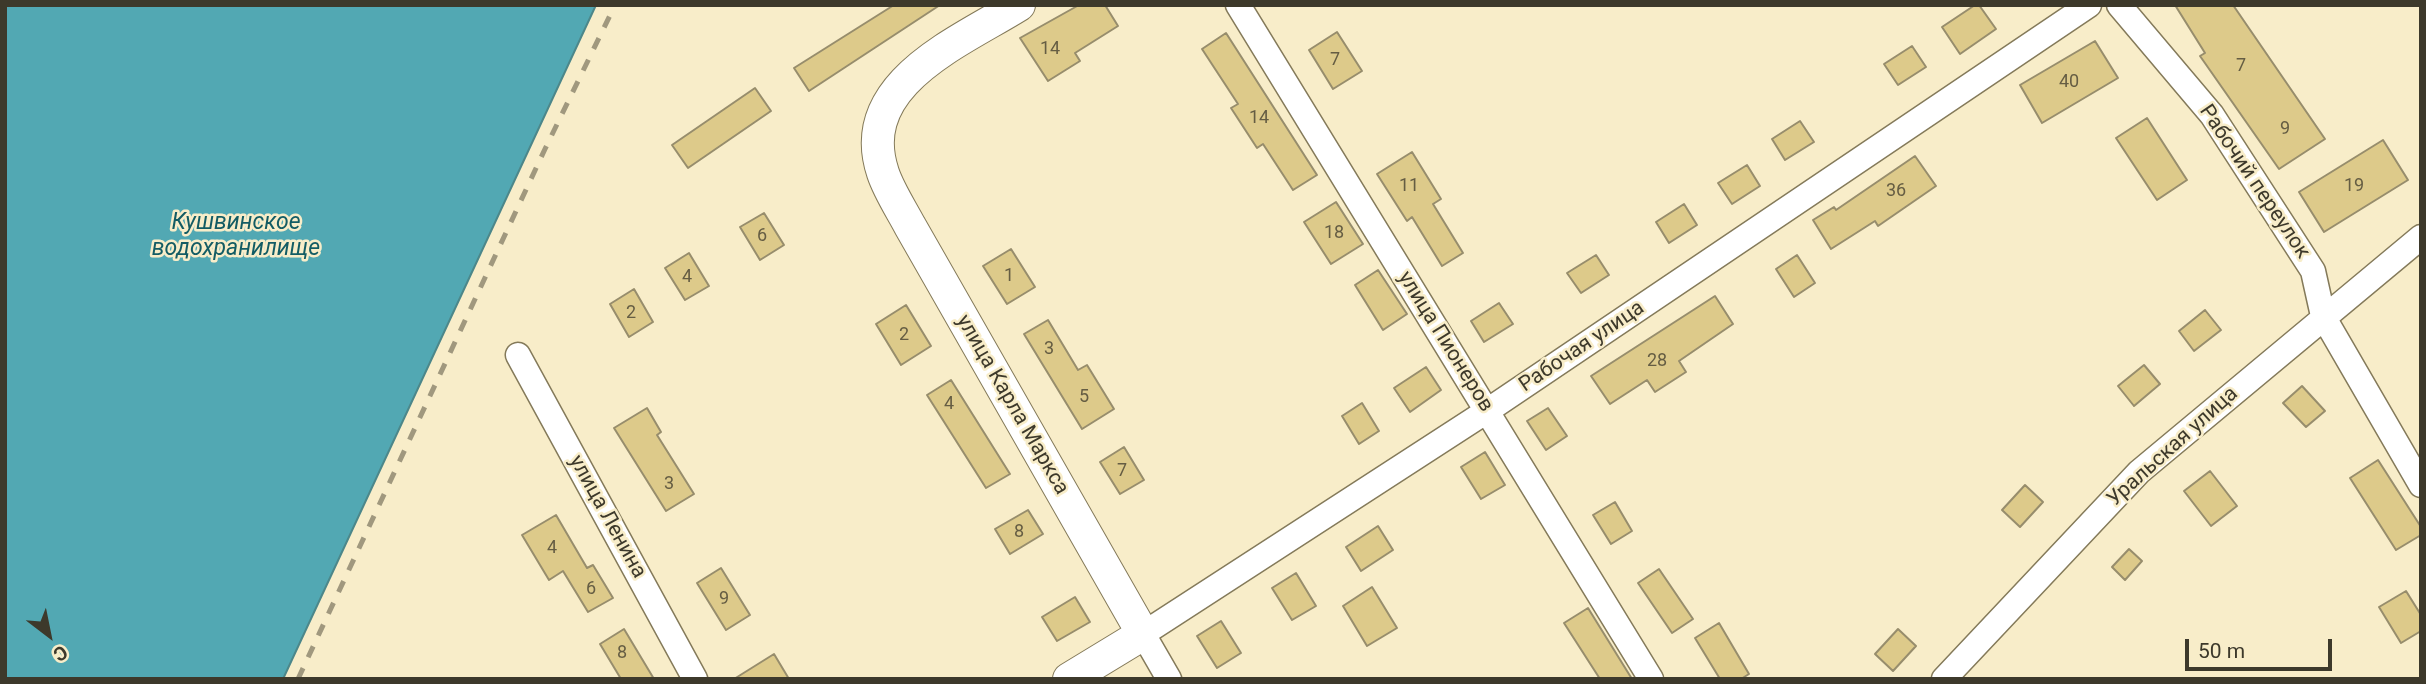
<!DOCTYPE html>
<meta charset="utf-8">
<style>
body{margin:0}
#map{position:relative;width:2426px;height:684px;overflow:hidden;background:#f8edc9;font-family:Roboto,sans-serif}
canvas{display:block}
.frame{position:absolute;inset:0;border:7px solid #3d392b;pointer-events:none}
.north{position:absolute;left:14px;top:600px;width:70px;height:70px;-webkit-text-stroke:5px #f8edc9;paint-order:stroke;rotate:148deg;font-size:19px;font-weight:700;line-height:28px;text-align:center;color:#3d392b}
.north::after{content:'';display:block;margin:auto;width:24px;height:32px;background:#3d392b;clip-path:polygon(50% 0,100% 100%,50% 72%,0 100%)}
.scale{position:absolute;left:2185px;top:639px;width:147px;height:32px;box-sizing:border-box;border:4px solid #3d392b;border-top:0;padding-left:9px;font-size:21px;line-height:24px;white-space:nowrap;color:#3d392b;-webkit-text-stroke:5px #f8edc9;paint-order:stroke}
</style>
<div id="map">
<canvas width="2426" height="684"></canvas>
<div class="frame"></div>
<div class="north">С</div>
<div class="scale">50 m</div>
</div>
<script>
const ctx = document.querySelector('canvas').getContext('2d');
ctx.lineJoin = 'round';
function paint(path, color) { ctx.fillStyle = color; ctx.fill(path, 'evenodd'); }
function strokePath(path, color, width, dash) { ctx.strokeStyle = color; ctx.lineWidth = width; ctx.lineCap = dash ? 'butt' : 'round'; ctx.setLineDash(dash || []); ctx.stroke(path); }
function drawText(font, color, halo, rows, align = 'center') {
  ctx.font = font + ' Roboto,sans-serif'; ctx.lineWidth = 5; ctx.setLineDash([]); ctx.textBaseline = 'middle'; ctx.strokeStyle = halo; ctx.fillStyle = color; for (const [text, x, y, turn = 0] of rows) {
    ctx.save(); ctx.translate(x, y); ctx.rotate((+turn || 0) * Math.PI / 180); ctx.textAlign = isNaN(turn) ? turn : align; if (halo) ctx.strokeText(text, 0, 0); ctx.fillText(text, 0, 0); ctx.restore();
  }
}
const water = new Path2D(`
 M5,5H596L283,679H5Z`);
const building = new Path2D(`
 M894,5H940L809,91L794,68Z
 M1079,5H1105L1118,26L1075,53L1080,61L1048,81L1020,38Z
 M1975,5H1979L1996,29L1960,54L1942,27Z
 M2175,5H2233L2325,139L2279,169L2200,56L2205,53Z
 M1337,32L1362,71L1333,89L1309,50Z
 M1226,33L1317,175L1293,190L1263,144L1257,148L1231,108L1238,104L1202,49Z
 M2095,41L2118,78L2042,123L2020,85Z
 M1912,46L1926,67L1898,85L1884,64Z
 M755,88L771,111L688,168L672,145Z
 M2147,118L2187,180L2157,200L2116,138Z
 M1800,121L1814,142L1785,160L1772,139Z
 M2383,140L2408,180L2324,232L2299,192Z
 M1412,152L1441,199L1433,204L1463,253L1442,266L1412,217L1407,221L1377,174Z
 M1915,156L1936,186L1878,226L1875,221L1831,249L1813,220L1834,207L1836,210Z
 M1747,165L1760,186L1732,204L1718,183Z
 M1336,202L1363,244L1331,264L1304,222Z
 M1684,204L1697,225L1669,243L1656,222Z
 M764,213L784,245L760,260L740,227Z
 M1011,249L1035,287L1007,304L983,266Z
 M689,253L709,286L685,300L665,268Z
 M1596,255L1609,275L1581,293L1567,273Z
 M1797,255L1815,283L1794,297L1776,269Z
 M1378,270L1407,314L1383,330L1355,285Z
 M634,289L653,322L629,337L610,304Z
 M1715,296L1733,324L1679,361L1686,372L1655,392L1647,380L1610,404L1591,376Z
 M1499,303L1513,324L1484,342L1471,321Z
 M906,305L931,346L901,365L876,324Z
 M2205,310L2221,330L2194,351L2179,331Z
 M1048,320L1078,370L1087,365L1114,409L1082,429L1024,334Z
 M2144,365L2160,384L2134,406L2118,386Z
 M1426,367L1441,390L1410,412L1394,388Z
 M951,380L1010,474L986,488L927,395Z
 M2302,386L2325,411L2306,427L2283,403Z
 M1362,403L1379,431L1359,444L1342,416Z
 M647,408L661,432L657,435L694,494L666,511L614,428Z
 M1548,408L1567,436L1546,450L1527,421Z
 M1124,447L1144,480L1120,494L1100,462Z
 M1485,452L1505,485L1481,499L1461,467Z
 M2378,460L2421,527V535L2396,550L2350,478Z
 M2210,471L2237,506L2211,526L2184,491Z
 M2025,485L2043,502L2020,527L2002,510Z
 M1615,502L1632,531L1611,544L1593,515Z
 M1028,510L1043,534L1010,554L995,529Z
 M556,515L587,568L593,565L613,598L588,612L563,571L549,580L522,535Z
 M1378,526L1393,550L1361,571L1346,547Z
 M2129,549L2142,561L2125,580L2112,567Z
 M721,568L750,615L726,630L697,583Z
 M1659,569L1693,619L1672,633L1638,583Z
 M1296,573L1316,606L1292,620L1272,588Z
 M1372,587L1397,628L1367,646L1343,606Z
 M2406,591L2421,615V631L2401,643L2379,607Z
 M1075,597L1090,622L1057,641L1042,617Z
 M1588,608L1632,679H1600L1564,623Z
 M1221,621L1241,653L1217,668L1197,636Z
 M1719,623L1749,674L1741,679H1720L1695,638Z
 M624,629L654,679H621L600,644Z
 M1898,629L1916,646L1893,671L1875,654Z
 M774,654L789,679H734Z`);
const minor = new Path2D(`
 M1238,5L1651,679
 M2119,5L2212,115L2313,271L2323,316L2421,485
 M518,355L695,679
 M1169,679L1143,634L1487,411L2089,5
 M1944,679L2139,472L2421,237`);
const major = new Path2D(`
 M1019,5C960,42 853,84 883,173C889,191 901,209 910,226L1143,634L1069,679`);
const rail = new Path2D(`
 M298,679L545,149L615,5`);
const numberNames = [
 ["14",1050,49],
 ["7",1335,60],
 ["7",2241,66],
 ["40",2069,82],
 ["14",1259,118],
 ["9",2285,129],
 ["11",1409,186],
 ["19",2354,186],
 ["36",1896,191],
 ["18",1334,233],
 ["6",762,236],
 ["1",1009,276],
 ["4",687,277],
 ["2",631,313],
 ["2",904,335],
 ["3",1049,349],
 ["28",1657,361],
 ["5",1084,397],
 ["4",949,404],
 ["7",1122,471],
 ["3",669,484],
 ["8",1019,532],
 ["4",552,548],
 ["6",591,589],
 ["9",724,599],
 ["8",622,653]
];
const streetNames = [
 ["Рабочий переулок",2254,182,56],
 ["улица Пионеров",1445,342,58],
 ["Рабочая улица",1582,347,-34],
 ["улица Карла Маркса",1012,405,60],
 ["Уральская улица",2173,447,-42],
 ["улица Ленина",607,517,61]
];
const waterNames = [
 ["Кушвинское",236,223],
 ["водохранилище",236,249]
];
paint(water, '#52a8b3');
strokePath(water, '#4c878a', 2);
paint(building, '#ddca8a');
strokePath(building, '#978d6c', 2);
strokePath(minor, '#847a5a', 27);
strokePath(major, '#847a5a', 34);
strokePath(minor, '#fff', 24);
strokePath(major, '#fff', 32);
strokePath(rail, '#a0987e', 5, [12, 12]);
drawText('18px', '#655d43', null, numberNames);
drawText('21px', '#3d392b', '#f8edc9', streetNames);
drawText('italic 23px', '#135c64', '#f8edc9', waterNames);
</script>
